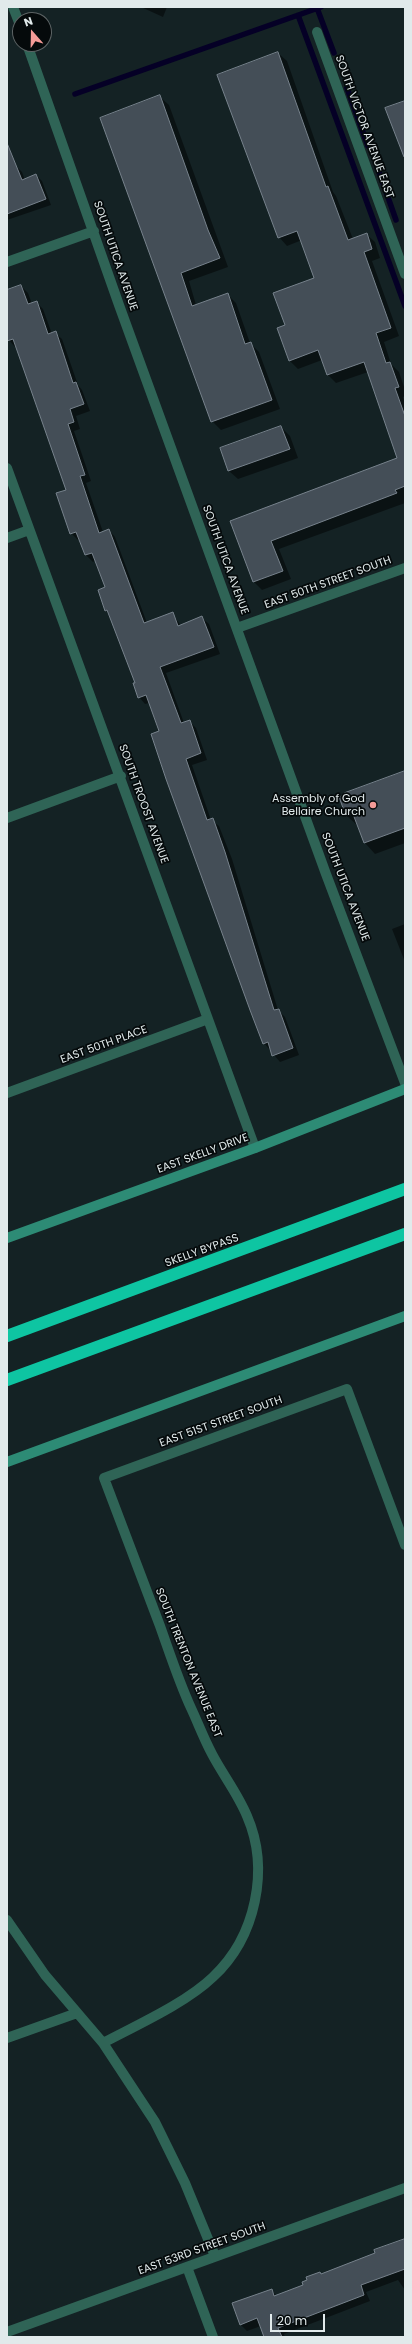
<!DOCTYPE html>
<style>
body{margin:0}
#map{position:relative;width:412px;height:2344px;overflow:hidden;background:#142224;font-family:Poppins,sans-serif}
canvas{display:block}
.frame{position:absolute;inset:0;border:8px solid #e1eaeb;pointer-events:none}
.north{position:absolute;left:12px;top:12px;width:40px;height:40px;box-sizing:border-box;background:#050a0b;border:1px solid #5d6465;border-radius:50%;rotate:340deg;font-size:11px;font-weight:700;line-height:16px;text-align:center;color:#e1eaeb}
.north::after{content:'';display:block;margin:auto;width:14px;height:18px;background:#f59b97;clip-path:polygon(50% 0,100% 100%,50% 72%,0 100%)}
.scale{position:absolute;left:270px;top:2314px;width:55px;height:18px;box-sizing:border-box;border:2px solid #e1eaeb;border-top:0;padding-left:5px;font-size:12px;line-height:14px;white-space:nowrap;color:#e1eaeb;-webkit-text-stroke:3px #050a0b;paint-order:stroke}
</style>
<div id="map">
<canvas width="412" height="2344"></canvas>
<div class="frame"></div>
<div class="north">N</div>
<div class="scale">20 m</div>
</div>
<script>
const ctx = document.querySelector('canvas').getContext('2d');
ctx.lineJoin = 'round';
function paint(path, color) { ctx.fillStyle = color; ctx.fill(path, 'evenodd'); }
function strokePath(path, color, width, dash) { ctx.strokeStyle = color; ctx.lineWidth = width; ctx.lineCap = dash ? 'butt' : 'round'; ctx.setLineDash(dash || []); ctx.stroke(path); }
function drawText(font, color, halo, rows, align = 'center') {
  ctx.font = font + ' Poppins,sans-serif'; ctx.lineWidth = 3.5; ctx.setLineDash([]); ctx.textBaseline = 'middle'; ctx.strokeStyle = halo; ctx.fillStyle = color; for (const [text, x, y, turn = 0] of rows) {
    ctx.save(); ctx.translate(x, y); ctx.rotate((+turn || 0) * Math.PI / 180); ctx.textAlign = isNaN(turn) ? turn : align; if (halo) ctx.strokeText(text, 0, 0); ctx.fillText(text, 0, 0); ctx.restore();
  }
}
const shadow = new Path2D(`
 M141,7H167L163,17Z
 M278,53L287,61L333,192L336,196L353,239L366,234L375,242L380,258L372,261L399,336L384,342L391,364L399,372L405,390V396L403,397L405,404V503L279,549L291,579L262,590L254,582L231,521L398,458L368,372L336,383L328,375L322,360L298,369L289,360L286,325L316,279L302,240L287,246L279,237L218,76Z
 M160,97L169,105L228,267L189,281L196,305L228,295L236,303L250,343L259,352L280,409L221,430L212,421L101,118Z
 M16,166L22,172L25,180L36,175L42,181L51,205L7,220V169Z
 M21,286L28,293L32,304L36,302L43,309L52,334L55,333L62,339L78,385L82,390L90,411L76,416L80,429L74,431L91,481L86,483L103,532L109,530L115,537L147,623L172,613L181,626L202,618L209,624L220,654L166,673L184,723L189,721L196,728L207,760L192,765L211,820L219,826L232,859L278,1010L285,1017L299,1055L280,1062L264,1043L149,703L145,704L139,697L136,683L110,614L106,610L107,588L96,560L93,562L86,555L80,539L78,540L71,533L67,490L17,347H15L7,338V291Z
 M281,427L290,436L298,458L238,479L229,471L222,449Z
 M405,772V843L375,854L365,843L358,826L347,816L340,798Z
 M405,924V962L392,929Z
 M405,2241V2290L398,2280L366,2292L370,2301L284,2334L285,2337H265L261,2326L247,2331L240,2324L271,2290L277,2296L304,2286L321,2275Z`);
const stream = new Path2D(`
 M317,8L334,53
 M298,15L405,306
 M347,88L368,146
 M75,94L321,7
 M377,166L396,220`);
const building = new Path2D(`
 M278,52L326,187L328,186L348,240L367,233L372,249L364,252L391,328L376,333L386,363L390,362L399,387L395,388L405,416V486L395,490L397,493L271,541L283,571L253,582L230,521L397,458L364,362L327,375L318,350L289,361L277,328L285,325L273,293L314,278L297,231L278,238L217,75Z
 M160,95L208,230L220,258L181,273L192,306L228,293L245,344L251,342L272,400L211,422L100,118Z
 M405,101V156L404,157L385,108Z
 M7,143L22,180L36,174L46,199L7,214Z
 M21,285L28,304L37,301L48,334L56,331L73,383L76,382L84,404L70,409L74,422L68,424L85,475L80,476L99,533L109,529L144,623L173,612L178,626L202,616L214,647L160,667L181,723L190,720L201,753L186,759L207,820L213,818L225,852L274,1010L279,1009L293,1048L272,1056L268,1042L263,1044L250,1010L166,779L151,734L159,731L146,695L138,698L133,683H135L107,610L105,611L98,590L105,587L92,553L85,555L76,532L70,534L56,493L66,490L13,339L7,341V290Z
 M281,426L290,449L228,471L220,448Z
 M405,771V828L364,843L353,814L346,816L339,797L346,794L345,793Z
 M405,2239V2269L361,2285L364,2295L278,2328L282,2337H264L257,2318L240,2325L232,2303L272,2289L274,2296L303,2285L302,2282L307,2280L306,2277L320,2272L321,2274L375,2253L374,2250Z`);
const street = new Path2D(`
 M13,7L20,25
 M317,32L405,274
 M27,44L119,305L326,874L405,1083
 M7,262L94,231
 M7,468L255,1148
 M7,538L29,530
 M237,628L405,568
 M7,818L121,776
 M7,1093L208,1019
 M7,1920L45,1975L103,2043L155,2122L185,2183L215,2256
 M7,2038L77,2013
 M103,2043C137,2025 186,2003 213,1977C256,1937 270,1869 247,1816C238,1794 223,1775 212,1754C204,1739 198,1723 191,1708C179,1682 170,1654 160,1626C141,1577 123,1527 104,1478L347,1389L405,1545
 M187,2267L213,2337
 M7,2332L405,2188`);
const secondary = new Path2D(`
 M7,1238L255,1148L405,1089
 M7,1462L405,1316`);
const highway = new Path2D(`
 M7,1336L405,1189
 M7,1380L405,1234`);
const markers = [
 [373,805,4,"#f59b97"]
];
const streetNames = [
 ["SOUTH VICTOR AVENUE EAST",364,127,70],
 ["SOUTH UTICA AVENUE",115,256,71],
 ["SOUTH UTICA AVENUE",225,560,70],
 ["EAST 50TH STREET SOUTH",328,583,-20],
 ["SOUTH TROOST AVENUE",143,804,70],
 ["SOUTH UTICA AVENUE",345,887,69],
 ["EAST 50TH PLACE",104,1045,-20],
 ["EAST SKELLY DRIVE",203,1154,-20],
 ["SKELLY BYPASS",202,1251,-20],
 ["EAST 51ST STREET SOUTH",221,1422,-20],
 ["SOUTH TRENTON AVENUE EAST",188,1663,68],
 ["EAST 53RD STREET SOUTH",202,2249,-20]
];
const poiNames = [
 ["Assembly of God",365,799],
 ["Bellaire Church",365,812]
];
paint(shadow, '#0007');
strokePath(stream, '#050026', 5.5);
paint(building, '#444e57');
strokePath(building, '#77828c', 1);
strokePath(street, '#2f6456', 10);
strokePath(secondary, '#2d8b75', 10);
strokePath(highway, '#0ec5a2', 12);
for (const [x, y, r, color] of markers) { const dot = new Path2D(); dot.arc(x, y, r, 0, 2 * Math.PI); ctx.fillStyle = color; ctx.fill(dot); strokePath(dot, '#050a0b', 1.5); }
drawText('11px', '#e1eaeb', '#050a0b', streetNames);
drawText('11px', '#e1eaeb', '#050a0b', poiNames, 'right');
</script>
